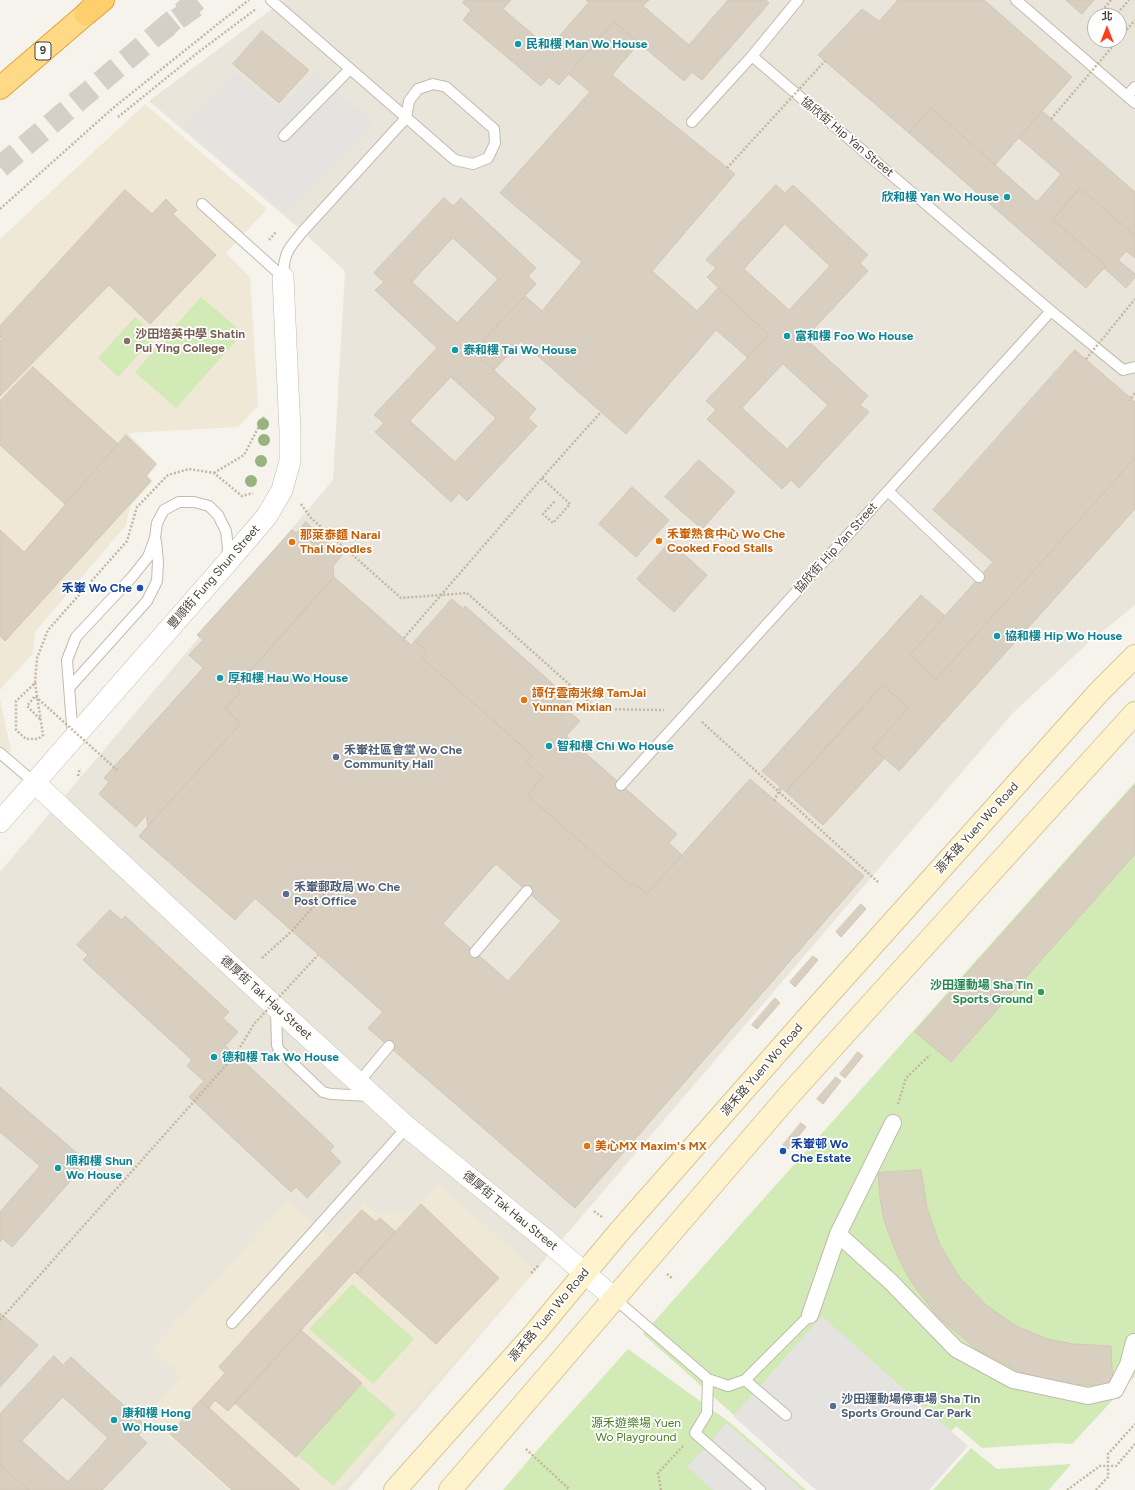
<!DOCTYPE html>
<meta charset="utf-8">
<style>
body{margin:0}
#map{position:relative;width:1135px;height:1490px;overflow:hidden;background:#f6f3ec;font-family:Figtree,"Noto Sans TC",sans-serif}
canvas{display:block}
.north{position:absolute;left:1087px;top:8px;width:40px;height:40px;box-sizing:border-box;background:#fff;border:1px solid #b7b4b0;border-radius:50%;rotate:0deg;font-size:11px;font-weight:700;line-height:16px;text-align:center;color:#4b4439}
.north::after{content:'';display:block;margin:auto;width:14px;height:18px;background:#fc3f1d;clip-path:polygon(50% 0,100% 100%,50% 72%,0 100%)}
</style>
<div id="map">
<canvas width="1135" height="1490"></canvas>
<div class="north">北</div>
</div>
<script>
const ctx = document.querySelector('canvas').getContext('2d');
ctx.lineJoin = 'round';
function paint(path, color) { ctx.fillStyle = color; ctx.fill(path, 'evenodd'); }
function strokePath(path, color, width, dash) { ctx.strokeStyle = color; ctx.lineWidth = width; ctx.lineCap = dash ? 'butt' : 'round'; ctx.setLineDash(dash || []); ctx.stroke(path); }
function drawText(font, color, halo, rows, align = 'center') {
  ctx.font = font + ' Figtree,"Noto Sans TC",sans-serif'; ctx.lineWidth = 3.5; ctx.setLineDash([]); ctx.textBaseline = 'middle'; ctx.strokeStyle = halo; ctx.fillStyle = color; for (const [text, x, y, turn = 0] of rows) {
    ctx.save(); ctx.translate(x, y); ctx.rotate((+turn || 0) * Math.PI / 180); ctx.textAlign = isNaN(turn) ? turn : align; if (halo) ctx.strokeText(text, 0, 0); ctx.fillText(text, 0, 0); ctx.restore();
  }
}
const residential = new Path2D(`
 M284,0H1135V605L1086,645L1013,713L881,866L348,1490H0V872L333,480L345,271L301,230L149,101ZM1095,16H1119V40H1095Z`);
const education = new Path2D(`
 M145,104L267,209L226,253L250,277L258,406L238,427L128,433L158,464L148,476L153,481L130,507L126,525L35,632L33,653L0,690V239Z
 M0,699L11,750L0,762Z
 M438,1184L536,1271L340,1490H228L145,1417L181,1376L152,1349L288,1201L331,1238L364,1202L379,1215L411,1212Z`);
const green = new Path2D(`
 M201,297L243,333L176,408L135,372Z
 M135,317L156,336L118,377L98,358Z
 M1135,782V1376L1072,1444L1057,1443L982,1448L956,1426L897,1490H818L643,1334Z
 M352,1284L414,1339L373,1384L309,1329Z
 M628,1349L732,1424L806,1490H503L533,1455Z
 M349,1374L396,1414L333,1486L286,1445Z
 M971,1448L997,1469L1071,1464L1049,1490H933Z`);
const parking = new Path2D(`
 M316,72L373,123L286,213L183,127L237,73L280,110Z
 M822,1316L968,1446L929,1490H816L733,1416Z
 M727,1423L802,1490H713L687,1467Z`);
const building = new Path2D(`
 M465,0H511L503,9L549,48L589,2L586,0H649L643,6L689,45L728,0H766L769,3L702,80L692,72L684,81L614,22L559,85L549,77L541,86L463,20L471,10L463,3Z
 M898,0H984L1072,77L995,165L931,108L909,133L818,55L862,9L879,21Z
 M1066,0H1094L1082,14Z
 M614,22L639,43L612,75L735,174L652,271L697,311L718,288L769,335L747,357L716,330L626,434L521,341L494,370L473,351L525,296L542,311L582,262L500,193L590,92L569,74Z
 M262,31L309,70L279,103L233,64Z
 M931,108L1037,202L1061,174L1019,138L1042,111L1135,192V236L1080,188L1053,219L1106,266L1086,288L909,133Z
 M776,185L785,193L793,185L868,255L860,263L868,271L805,338L868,396L860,405L869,412L799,488L791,480L782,489L707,419L716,410L706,401L769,335L707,277L716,268L706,260ZM785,224L830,266L789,310L744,269ZM783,364L828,405L787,449L742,408Z
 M1080,188L1135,236V258L1126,251L1118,260L1135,274V277L1126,288L1104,268L1106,266L1053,219Z
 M125,190L152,214L166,199L177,210L173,214L216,255L150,324L109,285L0,396V341L2,339L0,337V326Z
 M444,198L453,206L461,198L536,268L528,276L536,284L473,351L536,409L528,418L537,426L467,501L459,493L451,502L375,432L384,423L374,415L437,348L375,290L384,282L374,273ZM453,238L498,279L457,323L412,282ZM451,377L496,418L455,462L410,421Z
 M1075,350L1135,402V458L936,679L910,655L993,562L933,510Z
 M33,367L118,444L65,504L0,445V401Z
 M126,435L156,464L146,476L151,481L5,641L0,636V530L24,552Z
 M1135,458V509L899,771L873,748L908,708L883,685L786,792L762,771L921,595L945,616L910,655L936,679Z
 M699,460L735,492L702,529L665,497Z
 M632,487L669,520L636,557L599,524Z
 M306,522L342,555L333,566L334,577L236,687L241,691L225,709L241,723L148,826L146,815L136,827L99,794L109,782L104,778L203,668L189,655L203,640L197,635L292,530L296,533Z
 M670,542L707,575L674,612L637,579Z
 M334,577L411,645L415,641L427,651L421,657L532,755L526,762L543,777L527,795L631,886L634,883L647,894L750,779L864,876L575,1208L368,1028L383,1012L255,898L235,920L139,836L241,723L225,709L241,691L236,687ZM496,864L561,921L508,981L443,924Z
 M452,599L463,609L465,606L571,700L564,707L580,721L566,736L677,834L669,843L682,855L647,894L634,883L631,886L527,795L543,777L526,762L532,755L421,657L427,651L415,641Z
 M883,685L908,708L873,748L885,758L823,825L786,792Z
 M1135,785V854L951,1062L915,1032Z
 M861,904L866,909L841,937L836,932Z
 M110,910L122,920L125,916L229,1012L223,1018L238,1032L225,1046L236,1054L334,1146L330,1151L341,1162L307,1198L296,1187L291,1192L189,1097L204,1081L187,1066L192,1060L83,960L88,955L77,945Z
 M813,956L818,960L795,987L790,982Z
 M775,998L780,1003L757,1029L752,1025Z
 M858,1052L863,1056L845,1078L840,1074Z
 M836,1077L841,1081L823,1104L817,1099Z
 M0,1087L78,1154L71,1162L80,1170L12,1247L3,1239L0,1242V1212L40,1166L0,1132Z
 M801,1123L806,1127L788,1149L783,1145Z
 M921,1170L927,1208L940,1245L960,1278L986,1305L1016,1326L1048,1339L1073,1344L1111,1346L1113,1386L1065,1384L1020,1372L976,1349L938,1317L912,1283L901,1263L892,1242L884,1220L880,1198L878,1173Z
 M421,1204L499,1278L436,1344L357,1274Z
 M362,1210L376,1222L380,1218L396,1232L357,1274L354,1272L228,1411L215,1400L209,1408L200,1401L225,1373L219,1367Z
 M0,1313L38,1345L0,1387Z
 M301,1330L362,1383L296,1457L235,1403Z
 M54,1356L63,1365L71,1357L146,1426L138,1435L147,1443L102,1490H29L0,1465V1414ZM63,1397L108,1438L68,1482L22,1441Z
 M200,1401L209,1408L300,1490H232L170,1434Z
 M0,1465L29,1490H0Z`);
const trunkTunnel = new Path2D(`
 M0,167L157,34L204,0`);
const motorwayTunnel = new Path2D(`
 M157,34L197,0`);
const path = new Path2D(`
 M1102,16L1099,14L1111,0
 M1115,16L1129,0
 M1119,39L1135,20
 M118,117L196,54L256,9
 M0,209L113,108L219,23L249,0
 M269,240L276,232
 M1131,398L1135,393
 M214,473L244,455L265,415
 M542,478L570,504L553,523L543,514L555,501
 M301,504L311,518L401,598L467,593L597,709L664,710
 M35,683L43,735L38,739H26L16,730V701L35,683L37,658L48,630L127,541L137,507L168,475L189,469L214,473L242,496L253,493
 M702,722L878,882
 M78,776L80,768
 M262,958L292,931L327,891L315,884
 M898,1104L906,1078L930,1055
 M594,1211L602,1217
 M531,1273L539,1265
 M667,1274L673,1279
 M0,1320L236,1054
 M526,1449L570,1490
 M661,1490L658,1473L683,1446
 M1067,1490L1100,1466H1116L1135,1444
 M1096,1490L1108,1477V1454L1135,1424`);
const service = new Path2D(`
 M271,0L455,160L473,164L488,158L495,143L494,129L446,87L433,84L418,89L409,101L406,118L304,230C288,249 284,252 283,277
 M1016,0L1135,103
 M752,56L1051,311L1123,370L1135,367
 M1127,96L1135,87
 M692,122L752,56L798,0
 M284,136L350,69
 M202,204L283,277
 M888,491L979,577
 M69,688L147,601L157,581L158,562L156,541
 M73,738L67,660L76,637L132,577L148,557L155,538L157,523L164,510L179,502H194L209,506L218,515L226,531L228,547L227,558
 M0,753L35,783
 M621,785L1051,311
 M475,952L527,891
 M276,1010L277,1045L279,1050L323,1092L331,1094L369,1096
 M359,1082L389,1046
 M614,1298L708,1379L728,1386L745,1380L810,1315
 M232,1323L407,1127
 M708,1379L707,1413L695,1433L760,1490
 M745,1380L786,1415`);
const pedestrian = new Path2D(`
 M838,1234L891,1282L956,1349L1013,1380L1088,1396L1115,1390L1128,1365L1134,1342
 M810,1315L838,1234L893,1123`);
const minor = new Path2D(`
 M35,783L256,989L407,1127L546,1240L614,1298
 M0,822L226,564L267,516L282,490L290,461V432L283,277`);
const secondary = new Path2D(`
 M395,1490L535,1333L619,1232L810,1015L1099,692L1135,656
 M450,1490L790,1094L1135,713`);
const trunk = new Path2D(`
 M0,88L86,14L99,1`);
const motorway = new Path2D(`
 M86,14L103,0`);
const pathBridge = new Path2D(`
 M1051,119L1118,40
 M727,168L825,61
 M1086,359L1135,299
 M404,638L542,478L601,412
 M40,719L27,706L35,696L117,770
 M774,801L781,787
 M236,1054L254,1024L318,955`);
const trees = [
 [263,424],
 [264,440],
 [261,461],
 [251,481]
];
const markers = [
 [518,44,4,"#0f9aa8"],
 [1007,197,4,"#0f9aa8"],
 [787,336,4,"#0f9aa8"],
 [127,341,4,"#8d6e63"],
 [455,350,4,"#0f9aa8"],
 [659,541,4,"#e8710a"],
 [292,542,4,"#e8710a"],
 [140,588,4,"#1a4fb4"],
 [997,636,4,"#0f9aa8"],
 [220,678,4,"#0f9aa8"],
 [524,700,4,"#e8710a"],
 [549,746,4,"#0f9aa8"],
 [336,757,4,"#5c6f8a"],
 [286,894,4,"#5c6f8a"],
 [1041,992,4,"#2e9e5b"],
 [214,1057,4,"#0f9aa8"],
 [587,1146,4,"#e8710a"],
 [783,1151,4,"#1a4fb4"],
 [58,1168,4,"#0f9aa8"],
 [833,1406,4,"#5c6f8a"],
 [114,1420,4,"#0f9aa8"]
];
const shields = [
 [43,51,16]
];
const shieldNames = [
 ["9",43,51]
];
const cultureNames = [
 ["民和樓 Man Wo House",526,44],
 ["欣和樓 Yan Wo House",999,197,"right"],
 ["富和樓 Foo Wo House",795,336],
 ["泰和樓 Tai Wo House",463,350],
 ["協和樓 Hip Wo House",1005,636],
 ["厚和樓 Hau Wo House",228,678],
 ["智和樓 Chi Wo House",557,746],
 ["德和樓 Tak Wo House",222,1057],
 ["順和樓 Shun",66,1161],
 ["Wo House",66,1175],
 ["康和樓 Hong",122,1413],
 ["Wo House",122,1427]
];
const streetNames = [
 ["協欣街 Hip Yan Street",847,137,40],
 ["協欣街 Hip Yan Street",836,548,-48],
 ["豐順街 Fung Shun Street",214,577,-49],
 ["源禾路 Yuen Wo Road",977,828,-48],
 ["德厚街 Tak Hau Street",266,998,42],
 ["源禾路 Yuen Wo Road",762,1070,-49],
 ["德厚街 Tak Hau Street",510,1211,39],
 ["源禾路 Yuen Wo Road",549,1315,-50]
];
const educationNames = [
 ["沙田培英中學 Shatin",135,334],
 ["Pui Ying College",135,348]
];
const foodNames = [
 ["禾輋熟食中心 Wo Che",667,534],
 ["Cooked Food Stalls",667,548],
 ["那萊泰麵 Narai",300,535],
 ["Thai Noodles",300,549],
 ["譚仔雲南米線 TamJai",532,693],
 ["Yunnan Mixian",532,707],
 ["美心MX Maxim's MX",595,1146]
];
const transitNames = [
 ["禾輋 Wo Che",132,588],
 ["禾輋邨 Wo",791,1144,"left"],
 ["Che Estate",791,1158,"left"]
];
const serviceNames = [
 ["禾輋社區會堂 Wo Che",344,750],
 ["Community Hall",344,764],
 ["禾輋郵政局 Wo Che",294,887],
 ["Post Office",294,901],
 ["沙田運動場停車場 Sha Tin",841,1399],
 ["Sports Ground Car Park",841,1413]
];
const leisureNames = [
 ["沙田運動場 Sha Tin",1033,985],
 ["Sports Ground",1033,999]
];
const parkNames = [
 ["源禾遊樂場 Yuen",636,1423],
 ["Wo Playground",636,1437]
];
paint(residential, '#eae5da');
paint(education, '#efe8d6');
paint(green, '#d2eab5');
paint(parking, '#e5e3e0');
paint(building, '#d8cfc1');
strokePath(building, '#d3c7b4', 1);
strokePath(trunkTunnel, '#d4d0c8', 22, [22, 11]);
strokePath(motorwayTunnel, '#d4d0c8', 22, [22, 11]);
strokePath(service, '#c2bbae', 12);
strokePath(pedestrian, '#c2bbae', 18);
strokePath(minor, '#c2bbae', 22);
strokePath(secondary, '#d6c79b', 24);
strokePath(trunk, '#e0a43c', 24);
strokePath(motorway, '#e0a43c', 24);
strokePath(path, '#c4b79f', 2.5, [2, 2]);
strokePath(service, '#fff', 10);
strokePath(pedestrian, '#fff', 16);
strokePath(minor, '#fff', 21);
strokePath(secondary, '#fff3cd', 22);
strokePath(trunk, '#ffd985', 22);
strokePath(motorway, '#ffcf6e', 22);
strokePath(pathBridge, '#c4b79f', 2.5, [2, 2]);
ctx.fillStyle = '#97b381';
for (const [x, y] of trees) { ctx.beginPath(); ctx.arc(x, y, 6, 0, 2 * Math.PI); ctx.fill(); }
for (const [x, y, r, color] of markers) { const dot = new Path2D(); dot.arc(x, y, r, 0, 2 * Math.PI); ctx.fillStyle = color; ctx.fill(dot); strokePath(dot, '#fff', 1.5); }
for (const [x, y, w] of shields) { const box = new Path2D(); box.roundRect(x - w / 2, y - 9, w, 18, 3); ctx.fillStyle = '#fff'; ctx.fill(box); strokePath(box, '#4b4439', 1); }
drawText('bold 11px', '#4b4439', null, shieldNames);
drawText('bold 12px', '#0d838f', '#fff', cultureNames, 'left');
drawText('12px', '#4b4439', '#fff', streetNames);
drawText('bold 12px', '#785e54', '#fff', educationNames, 'left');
drawText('bold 12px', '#c56008', '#fff', foodNames, 'left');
drawText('bold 12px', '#164399', '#fff', transitNames, 'right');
drawText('bold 12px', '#4e5e75', '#fff', serviceNames, 'left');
drawText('bold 12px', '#27864d', '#fff', leisureNames, 'right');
drawText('12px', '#4a7f2a', '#fff', parkNames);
</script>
